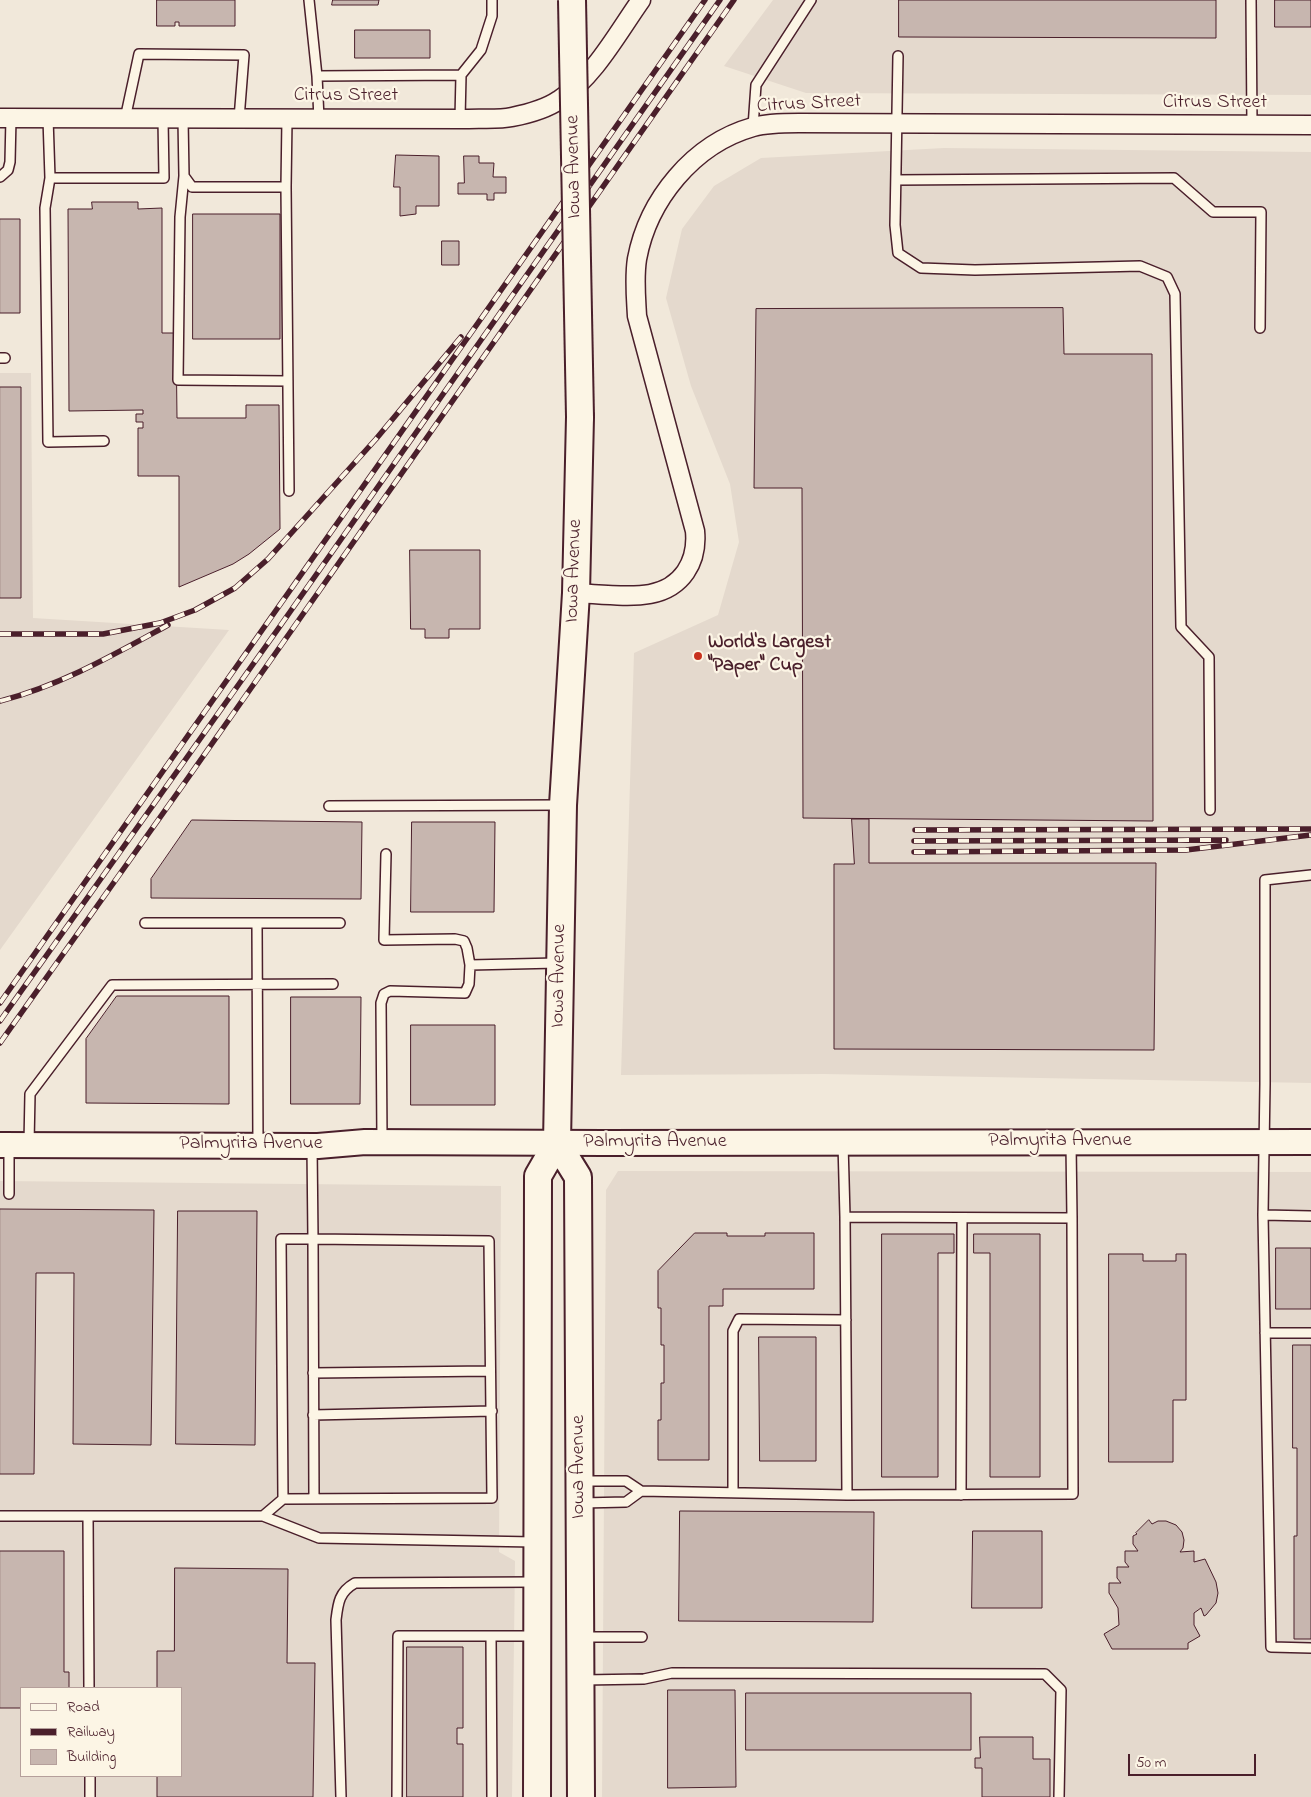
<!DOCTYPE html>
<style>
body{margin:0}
#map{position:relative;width:1311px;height:1797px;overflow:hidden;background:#f1e8da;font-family:"Indie Flower",sans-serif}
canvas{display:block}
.legend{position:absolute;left:20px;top:1687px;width:162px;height:90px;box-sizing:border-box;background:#fcf5e5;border:1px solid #b59f9b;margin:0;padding:6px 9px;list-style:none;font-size:15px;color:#4a1f2b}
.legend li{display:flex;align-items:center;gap:10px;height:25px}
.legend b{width:25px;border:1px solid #b59f9b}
.scale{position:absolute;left:1128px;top:1754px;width:128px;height:22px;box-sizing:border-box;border:2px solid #4a1f2b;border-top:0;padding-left:6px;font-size:15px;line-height:18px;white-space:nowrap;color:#4a1f2b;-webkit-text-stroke:4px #fcf5e5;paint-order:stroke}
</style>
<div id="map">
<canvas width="1311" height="1797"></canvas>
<ul class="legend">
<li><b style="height:6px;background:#fcf5e5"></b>Road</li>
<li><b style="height:6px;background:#4a1f2b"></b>Railway</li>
<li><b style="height:14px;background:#c7b6af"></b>Building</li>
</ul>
<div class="scale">50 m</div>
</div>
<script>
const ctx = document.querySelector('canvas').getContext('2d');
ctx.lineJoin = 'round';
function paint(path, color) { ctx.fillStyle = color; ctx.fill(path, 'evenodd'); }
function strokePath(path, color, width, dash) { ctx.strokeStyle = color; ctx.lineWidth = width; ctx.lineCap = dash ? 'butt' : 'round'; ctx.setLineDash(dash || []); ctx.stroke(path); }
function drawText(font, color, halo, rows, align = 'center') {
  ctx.font = font + ' "Indie Flower",sans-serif'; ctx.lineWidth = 4.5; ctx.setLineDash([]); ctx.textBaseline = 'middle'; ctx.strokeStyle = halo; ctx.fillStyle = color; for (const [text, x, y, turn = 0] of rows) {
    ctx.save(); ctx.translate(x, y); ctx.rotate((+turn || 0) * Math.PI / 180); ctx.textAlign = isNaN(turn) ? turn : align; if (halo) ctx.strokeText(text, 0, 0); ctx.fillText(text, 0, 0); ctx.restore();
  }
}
const built = new Path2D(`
 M773,0H1311V95L806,93L724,66Z
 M944,148L1311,152V1083L824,1074L621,1075L634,653L718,615L739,542L730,484L691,386L666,298L682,229L714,186L761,158Z
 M0,373H31L33,618L229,630L0,950Z
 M618,1171L1311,1172V1797H602L606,1190Z
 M0,1181L501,1186L499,1552L515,1561L512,1797H0ZM21,1688H181V1776H21Z`);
const building = new Path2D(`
 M157,0H235V26H179V22H175V26H157Z
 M333,0H379L378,5H332Z
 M899,0H1216V38L899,37Z
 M1275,0H1311V27H1275Z
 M355,30H430V58H355Z
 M396,155L439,156V206H416V214L400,216V187H394Z
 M464,156H479V163H494L493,177H506V193H494V200H487V194H458V183H464Z
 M92,202H138V209L162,208V333H176L177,418H246V405H279L280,529L249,554L233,564L179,587V476H138V428H143V422H136V414H143V410L69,411L68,209H92Z
 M193,214H280V339H193Z
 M0,219H20V313H0Z
 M442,241H459V265H442Z
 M1063,308L1064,354H1152L1153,821L803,818L802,488H754L756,309Z
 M0,387H21V598H0Z
 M410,550H480V629H449V638H425V629H411Z
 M852,819H869V863H1156L1154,1050L834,1049V864H854Z
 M192,820L362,822L361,899L151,898V879Z
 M412,822H495L494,912H411Z
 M117,996H229V1104L86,1103V1039Z
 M291,997H361L360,1104H291Z
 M411,1025H495V1105H411Z
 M0,1209L154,1210L151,1445L73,1444L74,1273H36L34,1474H0Z
 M178,1211H257L255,1445L176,1444Z
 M695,1233H727V1236H765V1233H814V1289H723V1306H709V1460H658V1420H661V1383H664V1345H661V1308H658V1271Z
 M882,1234H954V1253H938V1477H882Z
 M974,1234H1040V1477H990V1253H974Z
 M1276,1248H1311V1309H1276Z
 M1109,1254H1143V1261H1176V1254H1186V1400H1173V1462H1109Z
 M759,1337H816V1461H760Z
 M1293,1345H1311V1639H1294V1536H1297V1448H1293Z
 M680,1511L874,1512L873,1622L679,1621Z
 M1149,1520L1152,1524L1158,1521H1166L1176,1525L1182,1532L1184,1540L1183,1548L1180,1552L1194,1551V1562L1205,1559L1216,1582L1218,1593L1216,1603L1206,1615L1204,1616L1201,1608L1194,1613V1625L1200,1636L1188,1643V1649H1112L1104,1634L1119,1625L1118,1608L1109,1593V1583H1121L1117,1578V1567H1129L1125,1562V1551H1138L1133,1544V1536L1137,1534L1136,1533Z
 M973,1531H1042V1608H972Z
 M0,1551H64V1672H69V1688H21V1708H0Z
 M175,1568L288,1569L287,1663H315L313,1797H157V1776H181V1688H157V1651H174Z
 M407,1647H463V1728H457V1744H463V1797H407Z
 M668,1690H735L736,1787L668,1788Z
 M746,1693H971V1750H746Z
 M980,1737H1033V1759H1050V1797H982V1768H975V1758H980Z`);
const lane = new Path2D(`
 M309,0L317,76
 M1251,0L1252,125
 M898,56L895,225L898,253L921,268L975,270L1140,266L1167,277L1175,294L1181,627L1209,657L1210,810
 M461,75L481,50L492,16V0
 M48,118L50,178H164L163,119
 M125,119L139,54L244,55L239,119
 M183,119L184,176L180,217L178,380L288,381
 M319,119L317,76L461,75L460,119
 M753,127L756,85L811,0
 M184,176L192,187H286L287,119
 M0,177L8,170L10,162L11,118
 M50,178L45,208L48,442L104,441
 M896,180L1174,178L1213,212H1261L1260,328
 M286,187L289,491
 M0,358H5
 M329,806L561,805
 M386,854L384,940L455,939L464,941L467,948L470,965
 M1311,875L1265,880V1084L1263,1215L1271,1647L1311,1648
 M145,923H257L258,1145
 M257,923H340
 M382,1140L381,1003L384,994L390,991L465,993L469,984L470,965L557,963
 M29,1143L30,1094L112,985L333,984
 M843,1143L845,1217L1072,1218L1071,1144
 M9,1194V1145
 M1263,1215L1311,1216
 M845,1217L847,1495L1073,1494L1072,1218
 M1265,1333H1311
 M313,1373L490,1371
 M313,1415L492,1411
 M581,1481H626L641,1491L847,1495
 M733,1493V1331L739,1319L846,1320
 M961,1495L962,1218
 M283,1499L492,1498L489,1241L313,1239L314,1499
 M582,1503L626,1502L641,1491
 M0,1516H263L283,1499L281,1239H313L312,1146
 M88,1516L89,1688
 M263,1516L319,1538L534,1542
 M491,1636L492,1797
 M582,1637H642
 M583,1680L644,1679L672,1673L1045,1674L1061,1690L1059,1797
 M90,1776V1797
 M341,1797L336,1620C338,1603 339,1592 355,1583L534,1582
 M397,1797L398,1636H534`);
const street = new Path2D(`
 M0,118L466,119C481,118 498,120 512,117C527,114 546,109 559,100C594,77 617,34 641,0
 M576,593C598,594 629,598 650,594C682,588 698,562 695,531L637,316C636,297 634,278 637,259C648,200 693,144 753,127C767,123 784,123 799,123L1311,125`);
const secondary = new Path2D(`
 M0,1145L318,1146L365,1142L604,1143L1311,1142`);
const primary = new Path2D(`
 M557,1143L578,1177L581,1797
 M537,1797L538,1176L557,1143L563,805L576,593L580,417`);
const rail = new Path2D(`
 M0,634H103L160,623L195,610L235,588L268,559L376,439L461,337
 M0,701C60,686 115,654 168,625
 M915,830L1311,829
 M914,841L1226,840
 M914,852L1186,850L1311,835
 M0,1003L705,0
 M0,1021L278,629L720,0
 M0,1043L183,785L734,0`);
const primaryBridge = new Path2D(`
 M572,0L580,417`);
const markers = [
 [698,656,5,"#c8321e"]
];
const streetNames = [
 ["Citrus Street",346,97],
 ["Citrus Street",1215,104],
 ["Citrus Street",809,105,-3],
 ["Iowa Avenue",575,167,-91],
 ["Iowa Avenue",575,571,-88],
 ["Iowa Avenue",560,976,-89],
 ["Palmyrita Avenue",1060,1142],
 ["Palmyrita Avenue",655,1143],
 ["Palmyrita Avenue",251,1145],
 ["Iowa Avenue",580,1467,-90]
];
const poiNames = [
 ["World's Largest",708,644],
 ["\"Paper\" Cup",708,667]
];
paint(built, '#e4d9cd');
paint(building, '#c7b6af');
strokePath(building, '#4a1f2b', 1);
strokePath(lane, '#4a1f2b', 12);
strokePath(street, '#4a1f2b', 21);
strokePath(secondary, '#4a1f2b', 28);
strokePath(primary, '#4a1f2b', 30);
strokePath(lane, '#fcf5e5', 9);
strokePath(street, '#fcf5e5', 18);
strokePath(secondary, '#fcf5e5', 24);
strokePath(primary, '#fcf5e5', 26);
strokePath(rail, '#4a1f2b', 5.5);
strokePath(rail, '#fcf5e5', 4, [11]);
strokePath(primaryBridge, '#4a1f2b', 30, []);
strokePath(primaryBridge, '#fcf5e5', 26);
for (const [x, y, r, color] of markers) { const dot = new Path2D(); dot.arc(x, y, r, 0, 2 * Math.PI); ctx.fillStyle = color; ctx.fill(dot); strokePath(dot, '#fcf5e5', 2); }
drawText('20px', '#4a1f2b', '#fcf5e5', streetNames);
drawText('bold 20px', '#4a1f2b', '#fcf5e5', poiNames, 'left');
</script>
